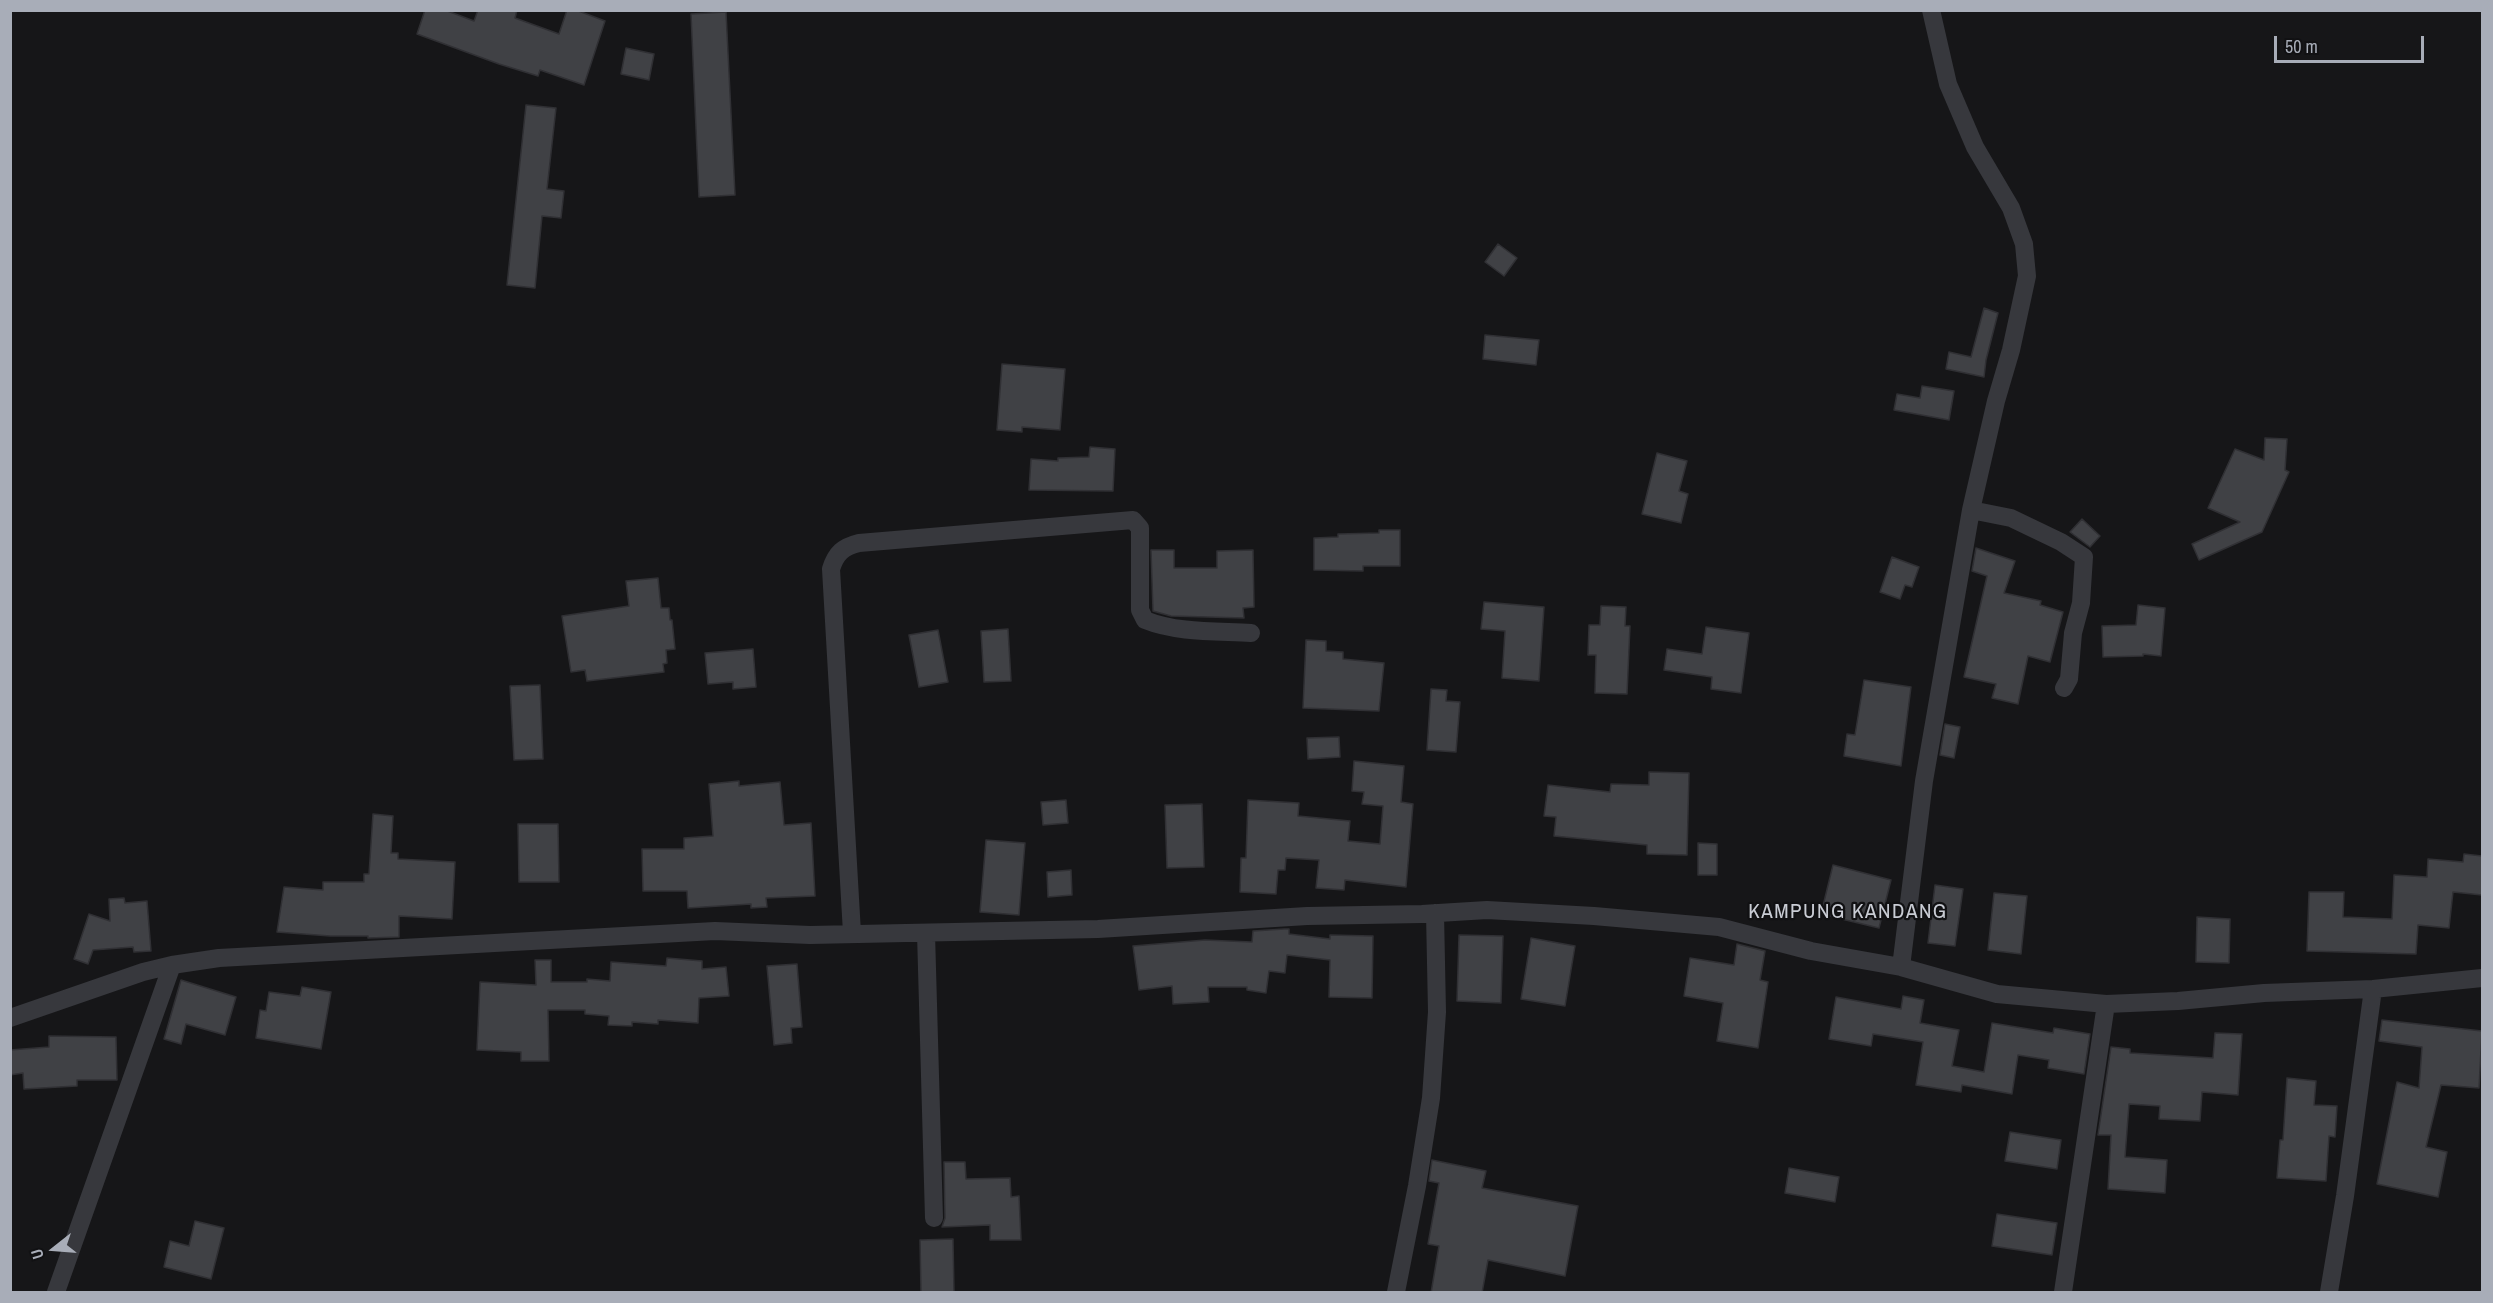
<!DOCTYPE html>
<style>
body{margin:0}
#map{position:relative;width:2493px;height:1303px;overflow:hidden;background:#161618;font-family:"Archivo Narrow",sans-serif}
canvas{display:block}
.frame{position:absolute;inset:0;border:12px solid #a8adb8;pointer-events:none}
.north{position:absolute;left:24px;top:1219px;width:60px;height:60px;-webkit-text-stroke:4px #111113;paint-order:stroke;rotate:253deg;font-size:16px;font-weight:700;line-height:24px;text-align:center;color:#a8adb8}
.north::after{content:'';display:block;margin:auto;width:21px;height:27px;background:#a8adb8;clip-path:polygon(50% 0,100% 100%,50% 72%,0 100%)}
.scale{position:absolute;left:2274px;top:36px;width:150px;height:27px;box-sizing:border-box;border:3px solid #a8adb8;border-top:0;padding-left:8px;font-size:18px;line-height:21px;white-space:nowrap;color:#a8adb8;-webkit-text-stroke:4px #111113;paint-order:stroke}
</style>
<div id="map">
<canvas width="2493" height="1303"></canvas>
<div class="frame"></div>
<div class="north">U</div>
<div class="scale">50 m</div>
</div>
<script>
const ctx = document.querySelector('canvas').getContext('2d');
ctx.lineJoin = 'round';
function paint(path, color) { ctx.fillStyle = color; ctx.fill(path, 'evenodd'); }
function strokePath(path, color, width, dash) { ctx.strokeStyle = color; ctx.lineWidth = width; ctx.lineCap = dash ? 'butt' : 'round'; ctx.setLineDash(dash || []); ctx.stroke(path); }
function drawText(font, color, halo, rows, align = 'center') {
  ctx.font = font + ' "Archivo Narrow",sans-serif'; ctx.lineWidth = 4.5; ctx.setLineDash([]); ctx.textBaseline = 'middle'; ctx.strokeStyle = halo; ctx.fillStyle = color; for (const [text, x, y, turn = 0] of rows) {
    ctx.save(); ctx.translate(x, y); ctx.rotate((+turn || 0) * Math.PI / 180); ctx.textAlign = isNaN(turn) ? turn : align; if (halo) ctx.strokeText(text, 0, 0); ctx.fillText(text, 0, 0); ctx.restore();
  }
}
const building = new Path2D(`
 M425,10H445L474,21L478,10H517L515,18L559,34L567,10H576L605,21L584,85L540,70L538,76L499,64L417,34Z
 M726,12L735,195L699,197L691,14Z
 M626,48L654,54L649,80L621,74Z
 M526,105L556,108L547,189L564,191L561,218L542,216L535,288L507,285Z
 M1498,244L1517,258L1504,276L1485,262Z
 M1984,308L1998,313L1986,360L1984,377L1946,369L1949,352L1971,357Z
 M1485,335L1539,340L1536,365L1483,359Z
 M1002,364L1065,369L1060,430L1022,427V432L997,430Z
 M1922,386L1954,391L1949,420L1894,410L1897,394L1920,398Z
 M2265,438L2287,439L2285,470L2289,472L2262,532L2199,560L2192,544L2240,522L2208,508L2235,449L2264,460Z
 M1090,447L1115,449L1113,491L1029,490L1031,459L1058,461V458L1089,457Z
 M1657,453L1687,461L1679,491L1688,494L1681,523L1642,514Z
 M2082,519L2100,536L2090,547L2070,532Z
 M1379,530H1400V566H1363V571L1314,570V538L1338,537V534L1379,533Z
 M1976,548L2015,561L2004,593L2041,601L2040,605L2063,612L2050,662L2028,656L2018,704L1992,698L1996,684L1964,677L1987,576L1972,571Z
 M1151,550H1174V568H1217V551L1253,550L1254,607L1243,608L1244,618L1171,616L1153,611Z
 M1892,557L1919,567L1912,587L1905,585L1900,599L1880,592Z
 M658,578L661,608H669L670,620H672L675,649L666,650L667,663L663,664L664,672L587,681L585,670L571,672L562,616L629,606L626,581Z
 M1484,602L1544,607L1539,681L1502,678L1505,631L1481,629Z
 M2138,605L2165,608L2161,656L2143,654V656L2103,657L2102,626L2136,625Z
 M1601,606L1626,607L1625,626H1630L1627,694L1595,693L1596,655H1588L1589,625H1600Z
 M1706,627L1749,633L1741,693L1711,689L1712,677L1664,670L1667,649L1702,654Z
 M1008,629L1011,681L984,682L981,631Z
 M938,630L948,682L919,687L909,635Z
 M1306,640L1326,641V651L1343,652V659L1384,663L1379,711L1303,708Z
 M753,649L756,687L733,689V682L708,684L705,653Z
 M1864,680L1911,687L1901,766L1844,756L1847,734L1855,735Z
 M540,685L543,759L514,760L510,686Z
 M1431,689L1447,690L1446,701L1460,702L1456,752L1427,750Z
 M1945,724L1960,727L1954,758L1940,755Z
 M1339,737L1340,757L1308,759L1307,738Z
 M1354,761L1404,766L1401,802L1413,804L1406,887L1345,880L1344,890L1316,888L1319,860L1286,858L1285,870H1278L1276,894L1240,892L1241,858H1246L1248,800L1299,803L1298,816L1350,821L1348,841L1380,844L1383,806L1362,804L1364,792L1352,791Z
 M1649,772L1689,773L1687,855L1647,854V845L1554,836L1556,817L1544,816L1548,785L1610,792L1611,784L1649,785Z
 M739,781V786L780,782L784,825L811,823L815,896L766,898L767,907L751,908V904L688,908L687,891H643L642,849H684V838L713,836L709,784Z
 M1066,800L1068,823L1043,825L1041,802Z
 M1202,804L1204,867L1167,868L1165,805Z
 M373,814L393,816L391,853H398V859L455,862L452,919L399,916V937L368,938V936H330L277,932L284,887L323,890V882H364V874H369Z
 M518,824H558L559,882H519Z
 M986,840L1025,843L1019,915L980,912Z
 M1698,843L1717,844V875H1698Z
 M2464,854L2482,856V895L2453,892L2449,928L2418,925L2416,954L2307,951L2309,892H2344L2343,917L2392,919L2394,875L2427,877L2428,859L2463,862Z
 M1833,865L1891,880L1879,928L1821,914Z
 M1071,870L1072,895L1048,897L1047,872Z
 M1935,885L1963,889L1955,946L1928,943Z
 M1994,893L2027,896L2021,954L1988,950Z
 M124,898L125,903L147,901L151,951L134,952L133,947L93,950L88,964L74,959L89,914L110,921L109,899Z
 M2197,917L2230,919L2229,963L2196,962Z
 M1284,929H1289V934L1330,939V935L1373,936L1372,998L1329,997L1330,960L1287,955L1285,973L1269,971L1266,993L1247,990V987H1208L1209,1002L1173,1004L1172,986L1139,990L1133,946L1205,940L1252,942L1253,931Z
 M1459,935L1503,936L1501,1003L1457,1001Z
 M1531,938L1575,946L1565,1006L1521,999Z
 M1737,944L1765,951L1760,980L1768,982L1758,1048L1717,1041L1723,1003L1684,996L1690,958L1734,965Z
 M667,958L702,961V969L726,967L729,996L699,998L698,1023L658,1020V1024L632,1022V1026L608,1025L609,1016L585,1014V1010H548L549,1061H521V1052L477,1050L480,982L536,985L535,960H551V982H587V979L610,981L611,962L666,966Z
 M797,964L802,1027L791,1028L792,1043L774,1045L767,966Z
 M181,980L236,997L225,1035L186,1024L181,1044L164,1039Z
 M302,987L331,992L321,1049L256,1038L260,1010L266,1011L269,992L300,996Z
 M1903,996L1924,1000L1920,1023L1959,1030L1952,1066L1984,1072L1992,1023L2053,1033L2054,1028L2090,1034L2084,1074L2048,1068L2049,1060L2018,1055L2012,1094L1962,1085L1961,1092L1916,1085L1923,1042L1873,1034L1871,1046L1829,1039L1836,997L1901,1009Z
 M2382,1020L2482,1031L2479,1088L2441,1085L2426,1147L2447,1152L2438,1197L2377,1184L2397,1082L2419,1088L2422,1047L2379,1041Z
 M2215,1033L2242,1034L2238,1095L2202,1092L2200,1121L2159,1119L2160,1106L2129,1104L2125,1157L2167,1160L2165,1193L2108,1189L2111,1135H2098L2111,1047L2130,1049V1053L2213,1058Z
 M49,1036L116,1037L117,1080H77V1086L24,1089L23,1073L10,1075V1050L49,1047Z
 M2287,1078L2316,1081L2314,1105L2337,1106L2335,1137L2329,1136L2326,1181L2277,1178L2280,1140H2283Z
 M2010,1132L2061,1140L2057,1169L2005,1161Z
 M1432,1160L1486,1171L1482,1188L1578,1206L1565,1276L1488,1260L1482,1293H1431L1439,1246L1428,1244L1439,1183L1429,1181Z
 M944,1162H965L966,1179L1010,1178L1011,1197L1019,1196L1021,1240H990V1225L942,1227L945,1218Z
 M1789,1168L1839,1177L1835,1202L1785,1193Z
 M1997,1214L2057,1223L2052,1255L1992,1246Z
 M195,1221L224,1228L211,1279L164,1267L170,1241L189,1246Z
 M953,1239L954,1293H921L920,1240Z`);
const street = new Path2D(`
 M1931,10L1948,84L1975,147L2011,208L2024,244L2027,276L2011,350L1996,401L1971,510L1924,781L1901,967L1997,994L2106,1004L2178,1001L2264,993L2373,989L2482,978
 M1971,510L2011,518L2061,542L2084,557L2081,603L2073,633L2069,679L2064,688
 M852,933L831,569C836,553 843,547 859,543L1133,520L1140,528V610L1145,620C1177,633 1217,631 1251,633
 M926,933L934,1218
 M10,1018L143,972L172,965L219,958L715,931L810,935L1098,929L1307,916L1422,914L1487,910L1594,916L1719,927L1811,951L1901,967
 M56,1292L172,965
 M1396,1292L1417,1186L1431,1098L1437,1012L1435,913
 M2063,1292L2106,1004
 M2329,1292L2345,1196L2373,989`);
const quarterNames = [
 ["KAMPUNG KANDANG",1848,912]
];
paint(building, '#404145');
strokePath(building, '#303034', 1.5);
strokePath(street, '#37383d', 18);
ctx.letterSpacing = '1.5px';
drawText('21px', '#c9ccd4', '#111113', quarterNames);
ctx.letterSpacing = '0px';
</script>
